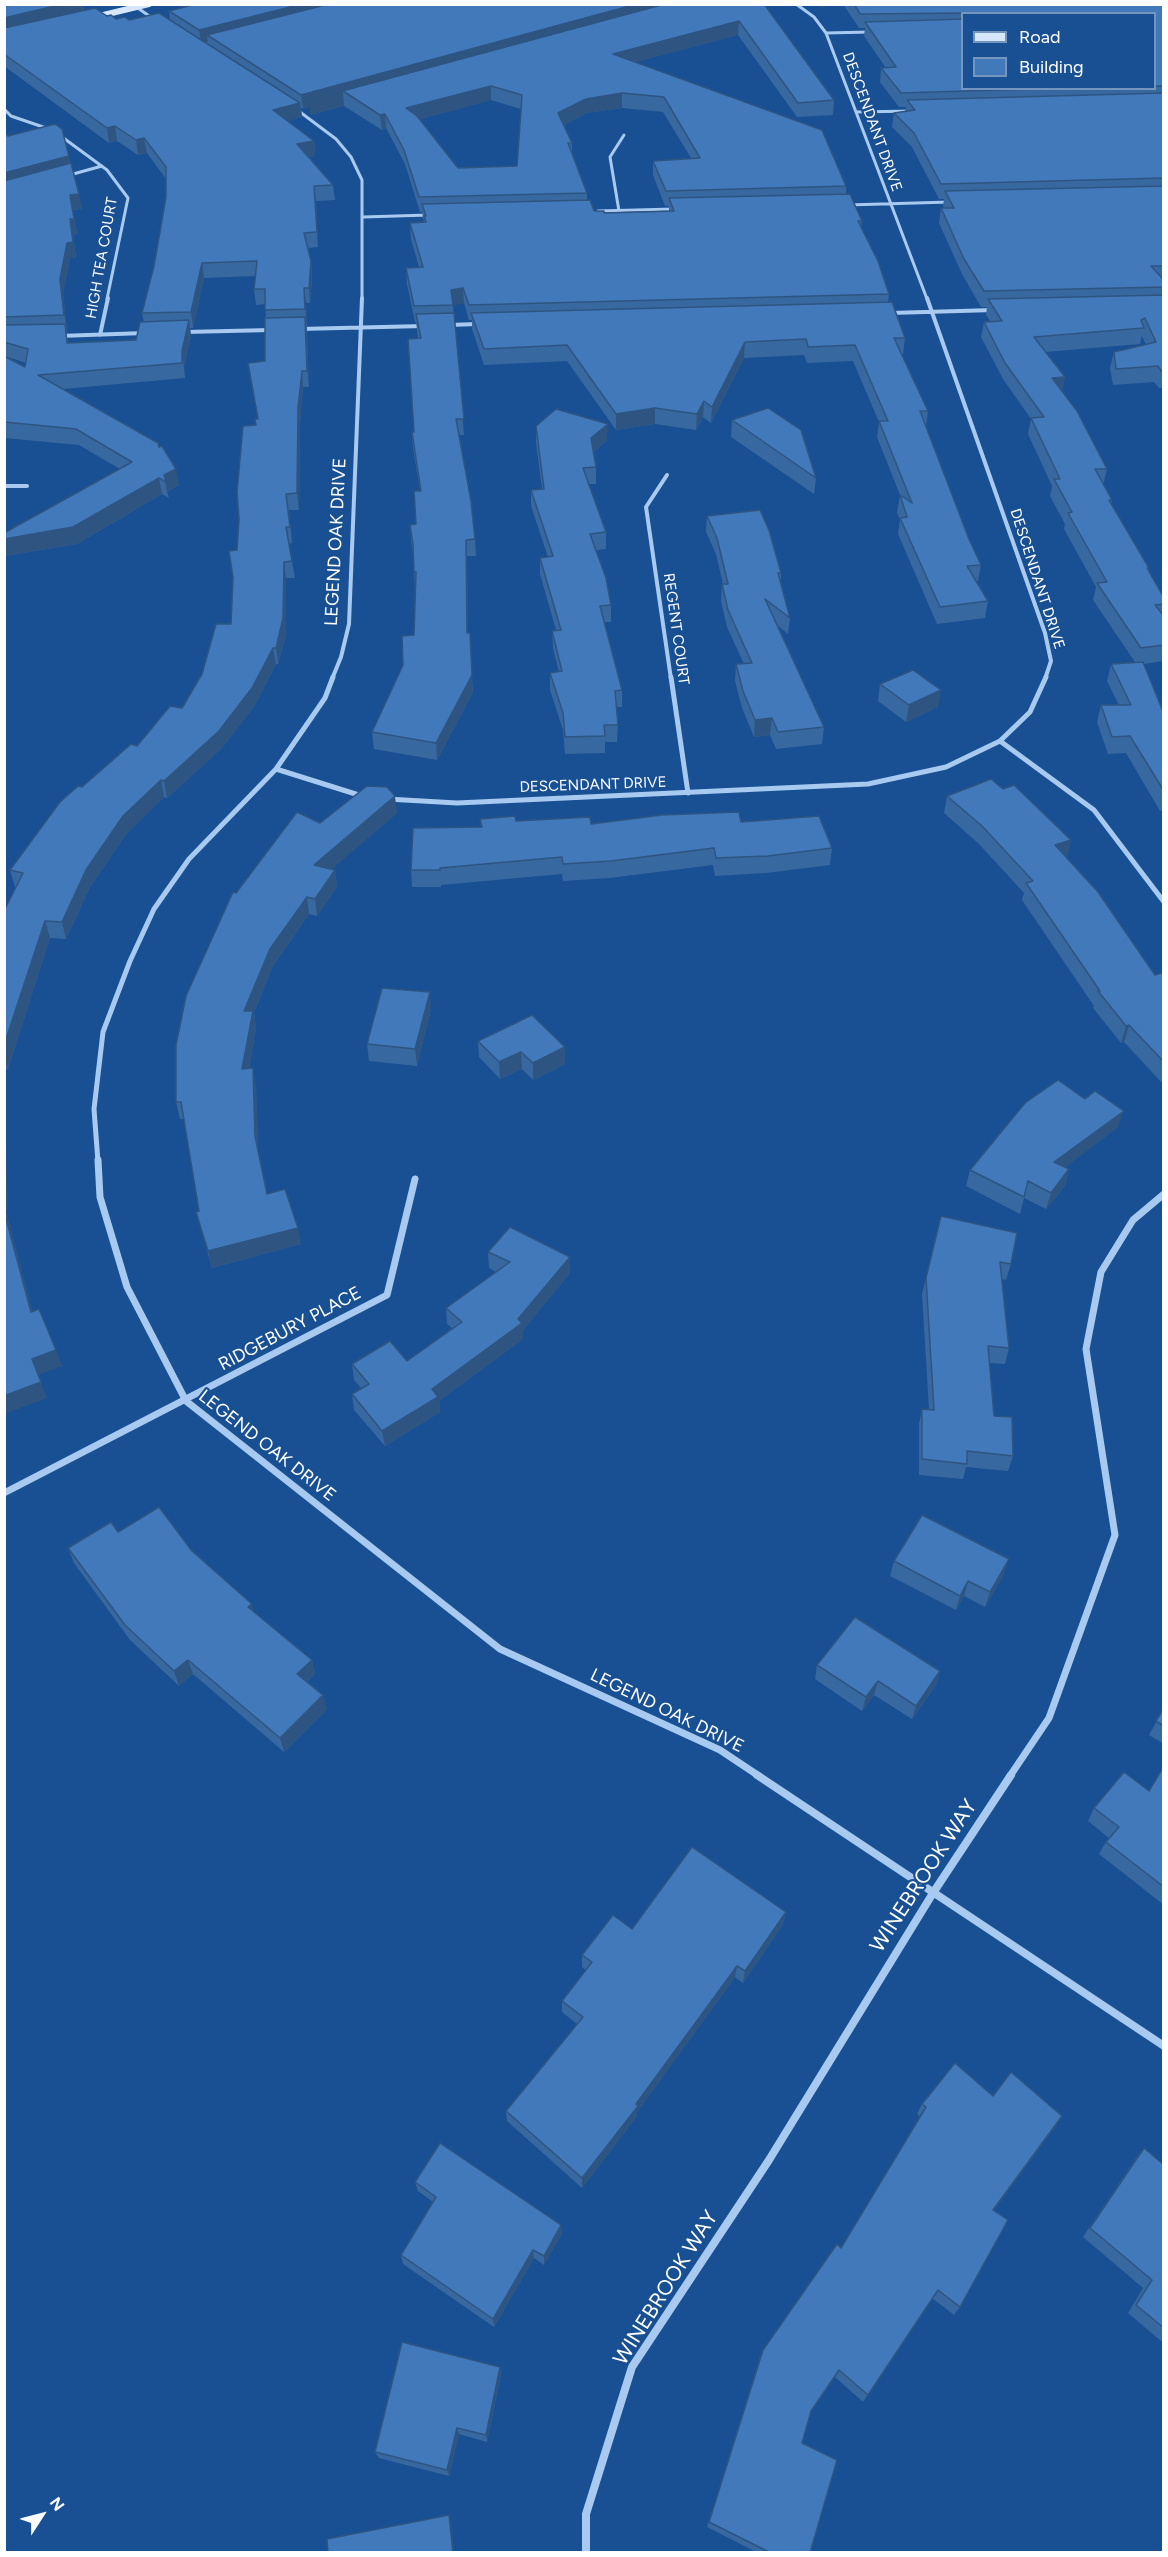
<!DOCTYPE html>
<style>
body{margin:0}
#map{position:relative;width:1168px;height:2557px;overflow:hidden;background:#185093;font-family:Figtree,sans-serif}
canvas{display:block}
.frame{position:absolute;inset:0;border:6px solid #fff;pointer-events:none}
.legend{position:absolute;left:961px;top:12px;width:195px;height:78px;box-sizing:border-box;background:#185093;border:2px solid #7496be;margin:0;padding:8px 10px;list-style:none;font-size:18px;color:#fff}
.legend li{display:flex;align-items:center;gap:12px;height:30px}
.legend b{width:30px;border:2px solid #7496be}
.north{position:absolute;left:12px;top:2485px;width:60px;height:60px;-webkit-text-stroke:4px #185093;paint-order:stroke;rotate:54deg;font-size:16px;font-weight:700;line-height:24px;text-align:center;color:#fff}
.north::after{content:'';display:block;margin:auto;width:21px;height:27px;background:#fff;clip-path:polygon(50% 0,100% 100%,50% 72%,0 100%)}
</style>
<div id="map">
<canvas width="1168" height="2557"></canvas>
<div class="frame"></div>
<ul class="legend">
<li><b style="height:8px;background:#d6e7fb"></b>Road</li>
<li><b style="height:16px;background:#4179ba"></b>Building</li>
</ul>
<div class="north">N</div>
</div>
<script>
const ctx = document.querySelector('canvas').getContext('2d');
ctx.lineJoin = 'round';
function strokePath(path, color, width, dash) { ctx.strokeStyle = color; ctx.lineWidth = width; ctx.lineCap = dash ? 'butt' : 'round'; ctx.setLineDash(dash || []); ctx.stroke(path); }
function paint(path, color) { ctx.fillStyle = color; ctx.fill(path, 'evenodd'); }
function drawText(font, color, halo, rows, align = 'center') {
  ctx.font = font + ' Figtree,sans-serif'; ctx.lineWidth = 4.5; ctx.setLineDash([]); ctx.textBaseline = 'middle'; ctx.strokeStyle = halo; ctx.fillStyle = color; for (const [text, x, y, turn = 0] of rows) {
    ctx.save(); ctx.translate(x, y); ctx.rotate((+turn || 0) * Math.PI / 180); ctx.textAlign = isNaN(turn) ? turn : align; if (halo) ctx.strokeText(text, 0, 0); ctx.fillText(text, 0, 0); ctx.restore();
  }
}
const streetFar4 = new Path2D(`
 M132,4L155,20
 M796,4L814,17L826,33L927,299
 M826,33L870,32
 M4,109L11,116L49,129
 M296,109L336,139L351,157L362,180V299
 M856,112L913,111
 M58,134L107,170L128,198L107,299
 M66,176L102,166
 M847,205L950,202
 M598,211L674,209
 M619,211L610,157L624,135
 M363,217L429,215`);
const streetFar3 = new Path2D(`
 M927,298L1045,633L1051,661L1045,679
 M890,313L994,310
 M449,325L478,324
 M299,329L424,326
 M185,332L271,330
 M100,335L108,298
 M59,336L145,333
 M667,475L646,507L671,679
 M4,486H27
 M332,679L341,657L349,624L362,298`);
const streetFar2 = new Path2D(`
 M671,677L688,793
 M1000,741L1094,810L1164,902
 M276,769L362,796
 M387,799L457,803L868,784L946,767L1000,741L1030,712L1046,677
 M98,1162L94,1109L103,1032L130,961L154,909L189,859L276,769L325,698L333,677`);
const streetFar1 = new Path2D(`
 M98,1160L100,1197L127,1287L186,1401L500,1649L720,1750L759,1776
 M4,1493L387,1295L415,1179
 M1010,1776L1049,1718L1115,1535L1086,1349L1101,1272L1133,1220L1164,1194`);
const street = new Path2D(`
 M757,1775L1164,2046
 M586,2552V2514L632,2367L769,2160L933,1893L1011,1775`);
const secondary = new Path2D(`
 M91,18L149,4`);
const wall = new Path2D(`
 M4,4H83L84,10L116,19L129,20H170L169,11L764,4L834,100L833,115L797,117L738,35L635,62L846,186V194L862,221L861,227L889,294L888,302L905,338L903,354H901L928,411L926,426L969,539L981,565L978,581H976L988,601L985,618L937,624L898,534L900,520L897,512L900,495L877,437L879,422L853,361L807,363L804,355L744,358L711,423L703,417L696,430L655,424L616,430L567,361L484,365L472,329V320H469L464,303L453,305L464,435H459L475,539L476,556H467L468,633L473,692L437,760L374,749L372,732L403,665L414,635L415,589L413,555L411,541L410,525L416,524L420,491L413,448L412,432H414L418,338L416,322H415L407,284L406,268L419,267L411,239L410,223L424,222L422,212H420L405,164L386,128L382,130L344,106L310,115V107L303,109L301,108L302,117L287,121L314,141L315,156L309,157L333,185L335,200L316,201L318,247L308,248L311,261L312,276L310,303H306L309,387H303L300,425L299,510H289L292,543L289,544L295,578H286V634L278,664H276L255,705L222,748L167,798L164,797L127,833L90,887L66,939L50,938L8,1069L4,1070V911L16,887H15L10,870L82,787L137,746L182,708L231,624L237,550L255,425L258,419L248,363L265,361L266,318L265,304L256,305L254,289L256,276L204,278L193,328H190L191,336L184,366L185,378L63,389L159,447L179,485L167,492L169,498L162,494L77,544L5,556L4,554V533L120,469L79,445L4,438V133L8,136L70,163L82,209L73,210L77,234L73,235L76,258H70L63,294L67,331H66L68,343L136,340L144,322L142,313L154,266L166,197V179L147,153L138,155L117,141L109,143L4,66ZM491,100L521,109L517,166L458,168L420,119ZM622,108L663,112L691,158L653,161V175L665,206H669V211L604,213L594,211L587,200V193L572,152V143L564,125L586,113ZM8,357L26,363L25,367Z
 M843,4H1164V388H1159L1154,382L1113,385L1110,368L1114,352L1146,345L1142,336L1140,344L1046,352L1065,377L1062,391L1107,469L1103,485L1112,500L1111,504L1149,568V571L1164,598V661L1144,664L1164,714V810L1160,811L1126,753L1108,754L1097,722L1101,705H1119L1107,681L1111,664L1135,662L1093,600L1096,587L1064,529L1065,524L1050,496L1052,486L1028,434L1031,419L1003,379L981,337L984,322L990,321L986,315L987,307H981L962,274L939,223L941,208H944L943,206L944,199H939L912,147L892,127L894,113L905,111L906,107H899L880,82L881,68H886L864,36L865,28H859ZM963,14H1155V88H963Z
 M732,420L816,478L814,494L731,437Z
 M536,426L607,440L594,452L596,467V484H589L606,532V549L596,550L611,605V622H604L622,690V707H616L618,725L617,742H605V753L565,754L563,730L550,690V673L559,672L553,648L552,631L556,630L540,574V558L548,557L531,506V490L542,489L536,442Z
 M707,516L781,573V582L790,618L788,634L778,626L824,727L822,744L776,749L770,735L754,737L742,708L735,681L736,664H744L727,627L721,601L722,584H723L716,554L706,532Z
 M880,684L938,707L906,722L878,701Z
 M1003,789L1071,840L1066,858L1155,975L1164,976V1085L1124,1042L1121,1043L1093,1008L1094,1006L1022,900L1024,893L979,844L944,813L947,796Z
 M397,813L331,869L335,870L337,887L317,916L309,914L273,966L254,1012L256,1028L249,1069L256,1085L258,1152L267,1194L301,1244L212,1268L196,1212L199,1211L184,1119H180L176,1102L236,893L320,823Z
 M480,819L516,821L591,824L741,822L832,848L830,865L766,873L715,876L713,865L610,878L563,881L562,874L441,885V887H412L411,870L481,827Z
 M431,1009L417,1066L369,1061L367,1044Z
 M478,1041L565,1064L533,1080L522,1069L500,1079L479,1057Z
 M1118,1127L1065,1167L1069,1169L1065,1186L1046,1209L1024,1198L1020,1214L966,1186L970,1170Z
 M941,1216L1011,1264L1006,1280L1002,1279L1009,1348L1005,1364L989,1363L994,1416L1013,1456L1008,1471L966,1467L963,1479L919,1475V1424L922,1409H929L922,1294Z
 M488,1252L570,1273L523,1330V1339L439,1401L440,1412L385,1446L354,1410L352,1394L361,1388L354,1380L352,1364L407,1361L452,1328L447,1324L446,1308L496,1272L489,1268Z
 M118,1532L192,1551L255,1613L312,1660L315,1674L307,1682L327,1709L284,1752L193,1674L179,1686L130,1640L74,1563L68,1548Z
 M894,1561L1004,1574L985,1607L964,1596L956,1610L890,1576Z
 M817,1665L940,1671L936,1685L912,1719L874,1695L862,1711L815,1679Z
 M1164,1708V1744L1149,1735Z
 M1164,1766V1905L1099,1854L1106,1842L1109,1838L1088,1821L1094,1808L1149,1791Z
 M786,1912L783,1924L743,1983L735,1977L637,2112V2116L582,2188L507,2121L506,2111L577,2024L562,2012V2001L586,1970L582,1967V1955L632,1929Z
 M993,2096L1055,2127L994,2210L960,2307L954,2315L932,2298L863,2402L835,2377L810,2413L802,2443L810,2553H758L707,2527L760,2357L841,2248L920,2116L917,2114L922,2104Z
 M1144,2148L1164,2165V2340L1161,2341L1128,2313L1143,2288L1083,2237L1136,2158Z
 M415,2182L561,2225L562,2233L544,2265L534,2258L494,2327L403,2264L401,2255L433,2202L418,2191Z
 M500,2367L501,2374L487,2442L459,2434L449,2476L379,2458L375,2452Z`);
const shadedWall = new Path2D(`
 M63,4H83L84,14L4,33V18Z
 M302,4H359L207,35L208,42L201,43L199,30Z
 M637,4H687L343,91L344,106L310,115V107L303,109L301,95Z
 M821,4H835L821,8Z
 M739,21L738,35L613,68V54Z
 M491,86V100L406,123V108Z
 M622,93V108L586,113L558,128V113L586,99Z
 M300,103L302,117L274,125L273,110Z
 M385,114L386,128L382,130L380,115Z
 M115,126L117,141L109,143L107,128Z
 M144,138L147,153L138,155L136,140Z
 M314,141L315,156L299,159L297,144Z
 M69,156L72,170L4,189V173Z
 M314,186L316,201L318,247L317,232Z
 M79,194L82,209L73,210L77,234L73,235L76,258H70L63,294L67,331L64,315L60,279L70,219V195Z
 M311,261L312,276L310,303L309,288Z
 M202,263L204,278L193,328L191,312Z
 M304,288L306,303L307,325L305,309Z
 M463,288L464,303L452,306L451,290Z
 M305,317L307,333L309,387L307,371Z
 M189,320L191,336L184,366L185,378L182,351Z
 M745,342L744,358L711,423L712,407Z
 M302,371L303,387L300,425L299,510L297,493L298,408Z
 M1065,377L1062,393L1052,378Z
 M704,401L703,417L696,430L697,414Z
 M655,408V424L616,430V414Z
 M608,424L607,440L591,454V438Z
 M176,469L179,485L167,492L164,475Z
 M159,478L162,494L77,544L5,556L4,539Z
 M466,540L467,556L468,650L467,633Z
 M284,562L286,578V634L278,664L276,648Z
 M273,648L276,664L255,705L222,748L167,798L164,781Z
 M472,675L473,692L437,760L436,743Z
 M941,690L938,707L906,722L909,705Z
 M772,718L770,735L754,737L755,720Z
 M161,780L164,797L127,833L90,887L66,939L62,922L86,870L123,816Z
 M395,796L397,813L317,882L314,865Z
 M1071,840L1067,857L1051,862L1055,845Z
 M335,870L337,887L317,916L315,899Z
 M307,897L309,914L273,966L254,1012L256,1028L246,1086L242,1069L244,1011L270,949Z
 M45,921L50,938L8,1069L4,1060V1045Z
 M430,992L431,1009L417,1066L415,1049Z
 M1129,1025L1124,1042L1121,1043L1126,1026Z
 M565,1047V1064L533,1080V1063Z
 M521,1052L522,1069L500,1079L499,1062Z
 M253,1068L256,1085L258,1153L255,1136Z
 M4,1084L8,1209L6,1210L37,1328L31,1312L4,1211Z
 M1124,1111L1118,1127L1050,1179L1054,1162Z
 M1069,1169L1065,1186L1046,1209L1051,1193Z
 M298,1228L301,1244L212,1268L208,1251Z
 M570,1257V1273L523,1330V1339L439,1401L440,1412L385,1446L382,1431L432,1389L518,1319Z
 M56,1350L62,1366L38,1375L32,1359Z
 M41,1382L47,1398L4,1414V1396Z
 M1009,1559L1004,1574L985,1607L990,1592Z
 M968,1581L964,1596L956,1610L960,1596Z
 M252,1604L256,1618L248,1607Z
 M188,1660L193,1674L179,1686L174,1671Z
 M312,1660L315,1674L300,1688L297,1674Z
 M940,1671L936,1685L912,1719L916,1706Z
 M878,1681L874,1695L862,1711L866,1697Z
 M323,1695L327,1709L284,1752L280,1738Z
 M786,1912L783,1924L743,1983L745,1971Z
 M737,1966L735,1977L637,2112V2116L582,2188V2178Z
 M1062,2116L1055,2127L988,2219L993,2210Z
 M561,2225L562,2233L544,2265V2256Z
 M533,2250L534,2258L494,2327L493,2319Z
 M500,2367L501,2374L487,2442L486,2435Z
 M457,2428L459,2434L449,2476L447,2470Z
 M449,2515L451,2520L454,2553H453Z`);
const building = new Path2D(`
 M4,4H63L4,18Z
 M196,4H302L199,30L169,11Z
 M329,4H637L301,95L207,35Z
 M665,4H764L834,100L798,103L739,21L613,54L822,130L846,186L666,191L653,161L700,158L664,97L622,93L586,99L558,113L572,143H568L587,193L419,197L404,150L385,114L380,115L343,91L309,100ZM491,86L522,95L517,166L458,168L417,116L406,108Z
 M854,4H1164V86H1155V14H967V13L860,14Z
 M95,8L107,16L111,15L116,19L125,17L129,20L159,13L300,103L273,110L314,141L297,144L333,185L314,186L317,232L304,233L311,261L309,288H304L305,309L265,310V289H254L257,261L202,263L191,312L142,313L154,266L166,197V167L144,138L136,140L115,126L107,128L4,54V28Z
 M963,19V88H1064L901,93L881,68L896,67L865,22Z
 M1164,93V178L941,184L914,133L894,113L915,110L907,100Z
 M55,124L62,129L69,156L4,173V133L8,136Z
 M71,163L79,194L70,195L74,219H70L73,242L67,243L60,279L64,315L4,317V181Z
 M1164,186V266H1151L1164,280V287L984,291L964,259L941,208H954L945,191Z
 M850,194L862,221H858L878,261L889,294L469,305L463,288L451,290L453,305L414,306L406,268L423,267L410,223L426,222L424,216H426L422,204L590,200L594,211H604V213L674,211L669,198Z
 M1164,295V372H1162L1158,366L1116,369L1114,352L1156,342L1145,318L1141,320L1144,328L1034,337L1065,377L1052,378L1077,411L1107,469H1095L1112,500H1109L1149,568H1147L1164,598V604L1155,605L1164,616V645L1141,648L1097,583L1107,582L1068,513L1072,512L1054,479H1060L1031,418L1044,417L1005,363L984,322L1002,321L988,299Z
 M892,302L905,338H894L928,411H920L969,539L981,565L967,566L988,601L940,607L900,518L907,517L900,495L912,503L879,421H888L855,345L808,347L806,339L745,342L712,407L704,401L697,414L655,408L616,414L567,345L484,349L471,313Z
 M454,313L464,419H456L471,501L475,539L466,540L467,633H470L472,675L436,743L372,732L403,665L402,636L414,635L416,572H414L413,544L410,525L416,524L414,491H421L412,432H414L408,339L421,338L416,314Z
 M305,317L307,371H302L298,408L297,493L286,494L290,527H286L292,561L284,562L283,618L276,648H273L252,688L219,731L164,781L161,780L123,816L86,870L62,922L45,921L4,1045V911L23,873L10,870L60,802L78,786L82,787L131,744L137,746L170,706L182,708L202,674L216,624H231L233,577L229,551L237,550L239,519L237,492L243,426L256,425L255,419H258L248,363L265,361V318Z
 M189,320L182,351V363L38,375L158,443L159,447L162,446L176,469L164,475L166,482L159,478L73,527L4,539V533L132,462L76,429L4,422V356L25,367L28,349L4,342V325L65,324L67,343L136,340L140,322Z
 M768,408L801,430L816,478L732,420Z
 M556,409L608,424L591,438L596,467L583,468L606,532L590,534L606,578L611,605L600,606L622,690L615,691L618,725H604L605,736L565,737L563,713L550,673L562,671L552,631L561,630L540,558L553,556L531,490L544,489L536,426Z
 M760,510L769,530L781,573H778L790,618L765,599L824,727L778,732L772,718L755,720L743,691L736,664L752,663L728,610L722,584H728L717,538L707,516Z
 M1143,662L1164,714V791L1130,736L1112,737L1101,705H1131L1111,664Z
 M913,670L941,690L909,705L880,684Z
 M991,779L1003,789L1014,785L1071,840L1055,845L1098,892L1155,975L1161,973L1164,976V1062L1129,1025L1126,1026L1098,991H1100L1026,883L1033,881L982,826L947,796Z
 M367,786L387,787L395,796L314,865L335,870L315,899L307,897L270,949L244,1011H253L242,1069L253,1068L255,1136L267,1194L285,1189L298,1228L208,1251L196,1212L199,1211L181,1102H176V1045L186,996L233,892L236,893L297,812L320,823Z
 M739,812L741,822L819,816L832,848L768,856L716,858L714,848L611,861L563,864L562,857L440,868V870H411L413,828L482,827L480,819L515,816L516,821L590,817L591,824L662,815Z
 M382,988L430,992L415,1049L367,1044Z
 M532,1015L565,1047L533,1063L521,1052L499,1062L478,1041Z
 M1058,1080L1085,1099L1095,1091L1124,1111L1054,1162L1069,1169L1051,1193L1028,1181L1024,1197L970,1170L1025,1103Z
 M4,1211L31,1312L39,1309L56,1350L32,1359L41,1382L4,1396Z
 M941,1216L1017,1233L1011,1264L1000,1262L1009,1348L988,1346L994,1416L1012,1417L1013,1456L967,1451V1464L922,1459V1409L934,1410L926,1278Z
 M510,1227L570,1257L518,1319L522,1323L432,1389L438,1397L382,1431L352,1394L369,1384L352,1364L390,1341L407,1361L462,1322L446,1308L510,1262L488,1252Z
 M159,1507L192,1551L252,1604L248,1607L312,1660L297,1674L323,1695L280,1738L188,1660L174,1671L125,1625L68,1548L111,1522L118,1532Z
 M922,1515L1009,1559L990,1592L968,1581L960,1596L894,1561Z
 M855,1617L940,1671L916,1706L878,1681L866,1697L817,1665Z
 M1164,1708V1726L1156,1721Z
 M1164,1766V1887L1106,1842L1119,1827L1094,1808L1124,1772L1149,1791Z
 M692,1847L786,1912L745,1971L737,1966L636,2104L638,2106L582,2178L506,2111L583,2017L562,2001L592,1962L582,1955L613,1915L632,1929Z
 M955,2063L993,2096L1011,2072L1062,2116L993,2210L1008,2220L960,2307L938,2290L868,2395L839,2370L811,2411L802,2443L837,2460L810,2553H771L709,2522L763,2350L837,2244L841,2248L926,2107L922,2104Z
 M440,2143L561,2225L544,2256L533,2250L493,2319L401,2255L436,2197L415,2182Z
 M1144,2148L1164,2165V2328L1136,2305L1152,2280L1090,2228Z
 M402,2342L500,2367L486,2435L457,2428L447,2470L375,2452Z
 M449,2515L453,2553H328L327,2539Z`);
const farStreetnames = [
 ["DESCENDANT DRIVE",872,122,70],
 ["HIGH TEA COURT",102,258,-80],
 ["DESCENDANT DRIVE",1037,579,72],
 ["REGENT COURT",676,629,82],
 ["DESCENDANT DRIVE",593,785,-2]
];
const streetNames = [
 ["LEGEND OAK DRIVE",336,542,-87],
 ["RIDGEBURY PLACE",290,1329,-28],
 ["LEGEND OAK DRIVE",267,1446,38],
 ["LEGEND OAK DRIVE",667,1711,26]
];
const nearStreetnames = [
 ["WINEBROOK WAY",924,1876,-57],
 ["WINEBROOK WAY",666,2288,-58]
];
strokePath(streetFar4, '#a8caf0', 3);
strokePath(streetFar3, '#a8caf0', 4);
strokePath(streetFar2, '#a8caf0', 5);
strokePath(streetFar1, '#a8caf0', 7);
strokePath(street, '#a8caf0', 8);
strokePath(secondary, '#d6e7fb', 6);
paint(wall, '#3868a0');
paint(shadedWall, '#2e5582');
paint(building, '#4179ba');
strokePath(building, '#2e5582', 1.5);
drawText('15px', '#fff', '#185093', farStreetnames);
drawText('18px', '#fff', '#185093', streetNames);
drawText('21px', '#fff', '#185093', nearStreetnames);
</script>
